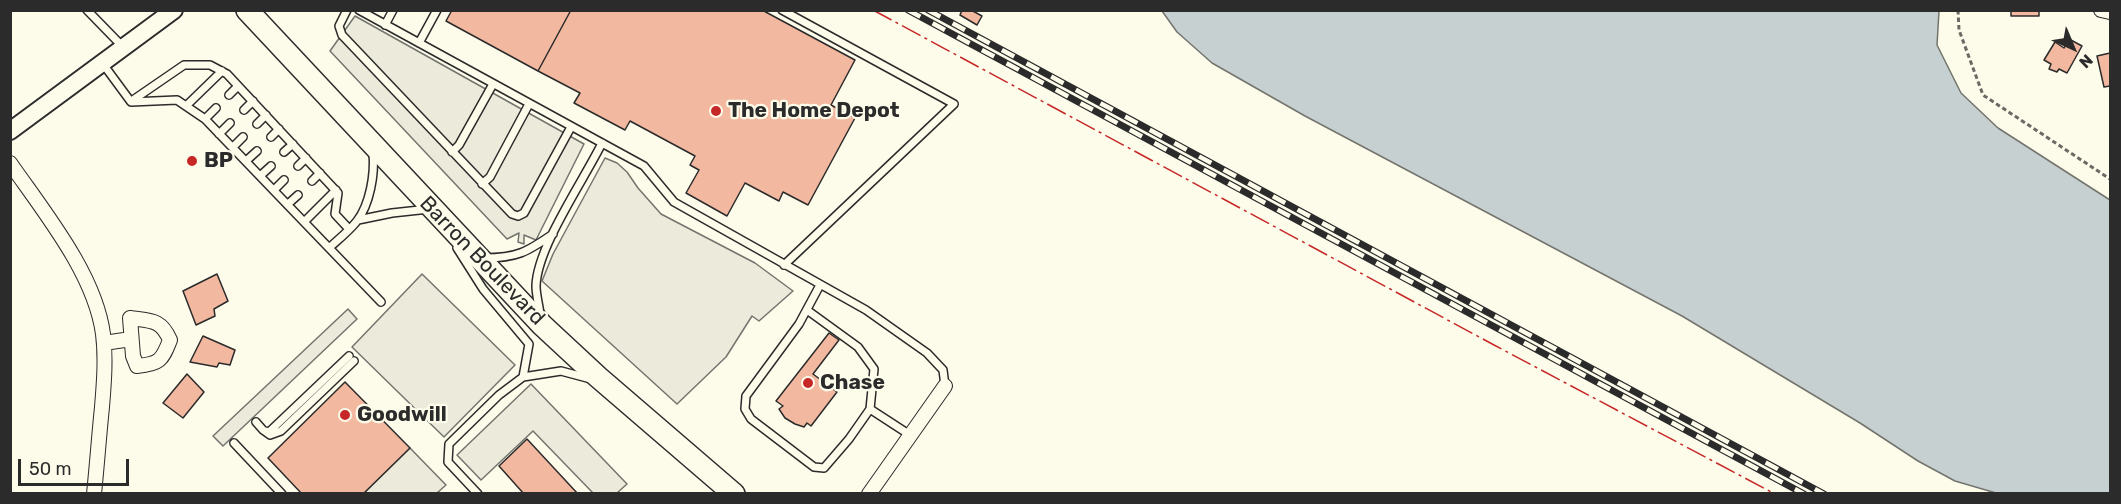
<!DOCTYPE html>
<style>
body{margin:0}
#map{position:relative;width:2121px;height:504px;overflow:hidden;background:#fdfbea;font-family:Rubik,sans-serif}
canvas{display:block}
.frame{position:absolute;inset:0;border:12px solid #2b2b2b;pointer-events:none}
.north{position:absolute;left:2043px;top:18px;width:60px;height:60px;-webkit-text-stroke:4px #fdfbea;paint-order:stroke;rotate:136deg;font-size:16px;font-weight:700;line-height:24px;text-align:center;color:#2b2b2b}
.north::after{content:'';display:block;margin:auto;width:21px;height:27px;background:#2b2b2b;clip-path:polygon(50% 0,100% 100%,50% 72%,0 100%)}
.scale{position:absolute;left:18px;top:459px;width:111px;height:27px;box-sizing:border-box;border:3px solid #2b2b2b;border-top:0;padding-left:8px;font-size:18px;line-height:21px;white-space:nowrap;color:#2b2b2b;-webkit-text-stroke:4px #fdfbea;paint-order:stroke}
</style>
<div id="map">
<canvas width="2121" height="504"></canvas>
<div class="frame"></div>
<div class="north">N</div>
<div class="scale">50 m</div>
</div>
<script>
const ctx = document.querySelector('canvas').getContext('2d');
ctx.lineJoin = 'round';
function paint(path, color) { ctx.fillStyle = color; ctx.fill(path, 'evenodd'); }
function strokePath(path, color, width, dash) { ctx.strokeStyle = color; ctx.lineWidth = width; ctx.lineCap = dash ? 'butt' : 'round'; ctx.setLineDash(dash || []); ctx.stroke(path); }
function drawText(font, color, halo, rows, align = 'center') {
  ctx.font = font + ' Rubik,sans-serif'; ctx.lineWidth = 4.5; ctx.setLineDash([]); ctx.textBaseline = 'middle'; ctx.strokeStyle = halo; ctx.fillStyle = color; for (const [text, x, y, turn = 0] of rows) {
    ctx.save(); ctx.translate(x, y); ctx.rotate((+turn || 0) * Math.PI / 180); ctx.textAlign = isNaN(turn) ? turn : align; if (halo) ctx.strokeText(text, 0, 0); ctx.fillText(text, 0, 0); ctx.restore();
  }
}
const parking = new Path2D(`
 M355,16L584,144L536,240L524,235V244L518,242L519,233L507,239L330,51Z
 M605,158L617,163L627,172L638,188L661,214L755,263L793,291L759,321L752,316L726,357L677,404L542,281L553,254Z
 M422,274L515,365L444,437L352,347Z
 M348,309L357,319L223,446L213,436Z
 M531,384L627,484L617,493H593L533,431L481,480L457,455Z
 M410,448L446,485L437,493L363,494Z`);
const water = new Path2D(`
 M1162,11H1939L1937,45L1961,93L1998,128L2110,200V493H1996L1955,481L1918,461L1860,423L1682,316L1305,116L1212,63L1177,32Z`);
const building = new Path2D(`
 M452,10H571L538,71L446,21Z
 M571,10H762L855,60L831,105L855,118L808,205L783,192L779,201L745,183L727,216L686,193L699,170L690,165L695,156L630,121L625,130L574,103L580,93L538,71Z
 M962,10H971L982,16L977,25L960,15Z
 M2011,10H2039V16H2011Z
 M2069,39L2082,46L2067,73L2059,69L2057,72L2049,69L2051,64L2044,60L2055,42L2064,48Z
 M2110,53V86L2104,87L2097,56Z
 M217,274L228,301L214,309L215,316L196,325L183,291Z
 M829,333L839,340L813,374L837,392L811,426L807,423L804,427L795,424L785,418L779,409L783,406L776,401Z
 M203,336L235,350L230,365L219,363L217,367L190,362Z
 M187,374L204,392L183,418L163,403Z
 M345,382L410,448L363,494H302L268,458Z
 M527,439L578,494H524L499,466Z`);
const path = new Path2D(`
 M1958,10L1959,30L1983,95L2110,179`);
const service = new Path2D(`
 M87,10L123,47
 M347,10L339,26L342,35L512,214L518,216L524,213L571,127
 M359,10L644,166L674,202L866,310L927,353L943,370L945,386
 M782,10L954,104L784,265
 M385,25L393,10
 M419,43L437,10
 M103,64L131,102L177,100L205,119L381,302
 M229,95L238,86
 M133,100L184,65H210L227,74L338,193L335,214L349,229
 M186,106L222,71
 M244,110L253,101
 M205,119L216,108
 M257,124L266,115
 M219,134L230,123
 M271,137L279,129
 M233,147L243,137
 M284,152L293,144
 M452,152L459,145L493,84
 M246,161L257,151
 M298,166L306,158
 M260,176L271,166
 M312,181L320,173
 M482,184L490,177L529,104
 M274,190L284,180
 M288,204L298,195
 M358,220L392,213L429,209
 M305,221L336,190
 M330,247C339,239 350,230 357,221C370,204 375,174 373,153
 M457,248L483,289L529,344L523,377
 M484,258C517,258 527,252 553,234
 M807,310L858,347L874,369L870,409L849,439L824,468L814,467L751,419L745,409L746,396L799,324L820,285
 M540,314C539,305 536,295 536,286C537,247 584,180 602,143
 M870,409L910,435
 M256,422L263,430L270,435L281,431L354,361
 M265,431L269,432L349,356
 M234,443L282,494
 M478,494L448,462L449,444L499,395L523,377L561,371L591,379`);
const minor = new Path2D(`
 M2101,10L2110,12
 M10,163C44,212 95,274 103,334C106,358 104,383 102,407C99,436 97,465 94,494
 M130,318C151,321 161,319 170,340C162,361 159,364 137,366L133,356Z
 M104,343L131,339
 M869,494L945,386`);
const tertiary = new Path2D(`
 M10,131L174,10`);
const primary = new Path2D(`
 M247,10L542,325L598,377L734,494`);
const rail = new Path2D(`
 M908,10L1804,494
 M928,10L1824,494`);
const power = new Path2D(`
 M873,10L1494,345L1775,494`);
const markers = [
 [716,111,6,"#c62828"],
 [192,161,6,"#c62828"],
 [808,383,6,"#c62828"],
 [345,415,6,"#c62828"]
];
const poiNames = [
 ["The Home Depot",728,111],
 ["BP",204,161],
 ["Chase",820,383],
 ["Goodwill",357,415]
];
const streetNames = [
 ["Barron Boulevard",482,261,46]
];
paint(parking, '#eceadb');
strokePath(parking, '#74746e', 1.5);
paint(water, '#c7d0d0');
strokePath(water, '#74746e', 1.5);
paint(building, '#f2b8a0');
strokePath(building, '#2b2b2b', 1.5);
strokePath(service, '#2b2b2b', 10);
strokePath(minor, '#2b2b2b', 16);
strokePath(tertiary, '#2b2b2b', 20);
strokePath(primary, '#2b2b2b', 24);
strokePath(path, '#6a6964', 3, [4.5, 3]);
strokePath(service, '#fdfbea', 7);
strokePath(minor, '#fdfbea', 14);
strokePath(tertiary, '#fdfbea', 16);
strokePath(primary, '#fdfbea', 21);
strokePath(rail, '#2b2b2b', 7);
strokePath(rail, '#fdfbea', 4.5, [14]);
strokePath(power, '#c62828', 1.5, [21, 4.5, 3, 4.5]);
for (const [x, y, r, color] of markers) { const dot = new Path2D(); dot.arc(x, y, r, 0, 2 * Math.PI); ctx.fillStyle = color; ctx.fill(dot); strokePath(dot, '#fdfbea', 2); }
drawText('bold 21px', '#2b2b2b', '#fdfbea', poiNames, 'left');
drawText('21px', '#2b2b2b', '#fdfbea', streetNames);
</script>
